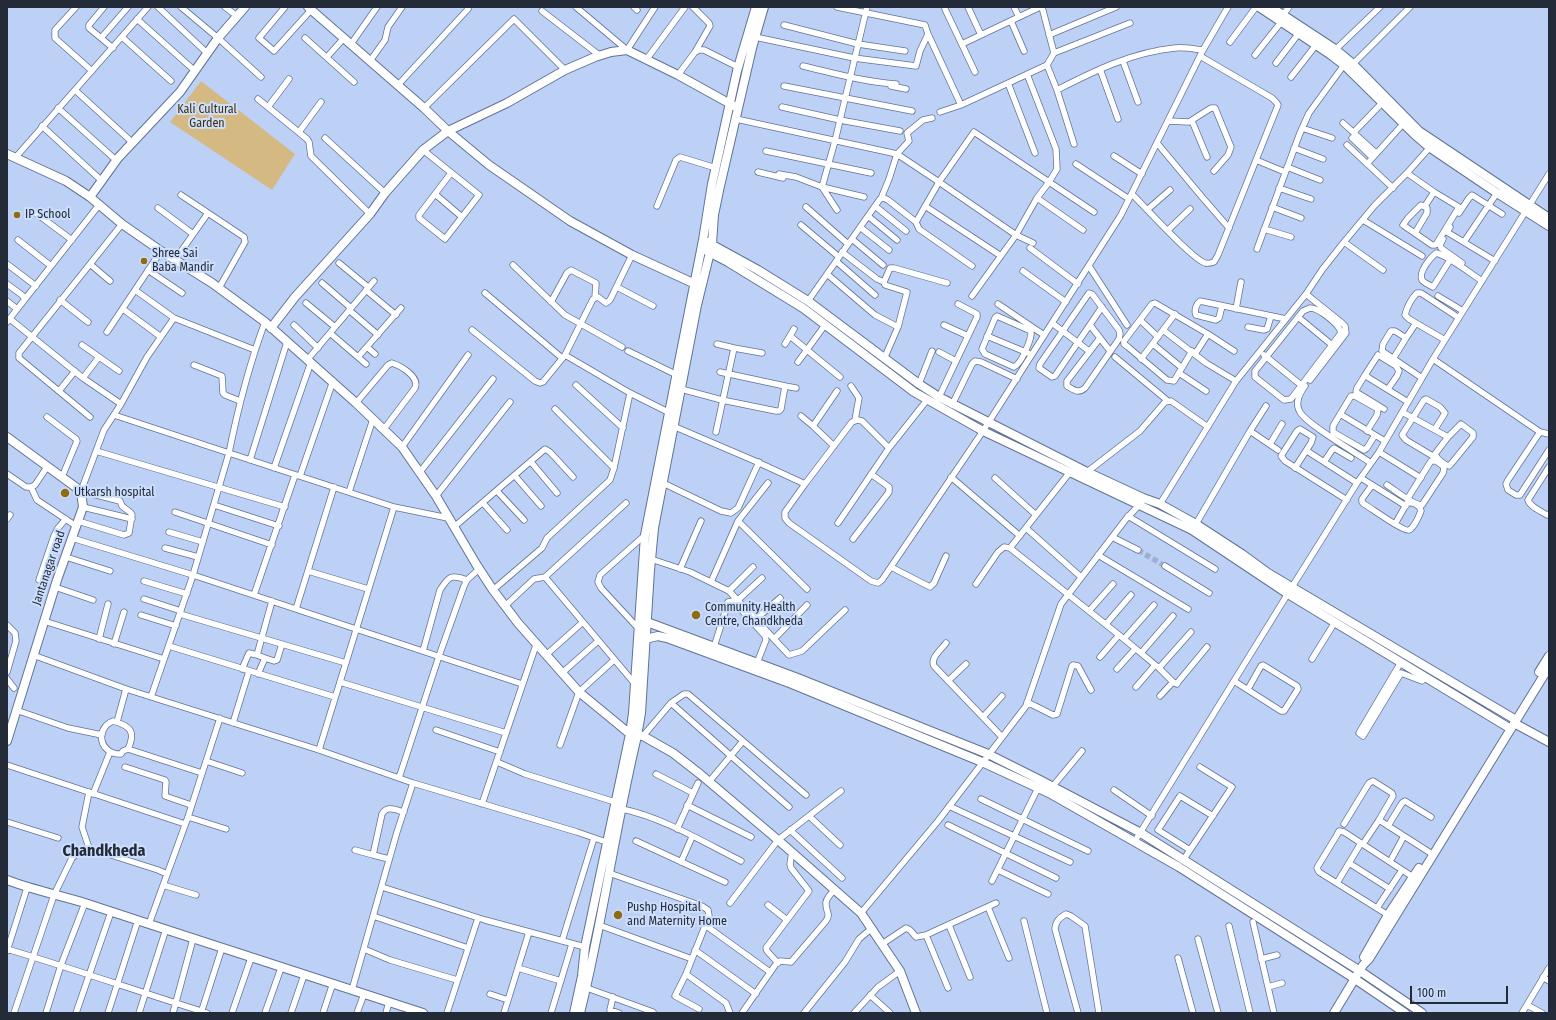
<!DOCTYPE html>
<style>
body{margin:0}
#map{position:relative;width:1556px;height:1020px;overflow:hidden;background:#bdd1f7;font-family:"Fira Sans Condensed",sans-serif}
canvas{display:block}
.frame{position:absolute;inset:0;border:8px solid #232b39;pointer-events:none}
.scale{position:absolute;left:1410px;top:986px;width:98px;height:18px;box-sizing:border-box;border:2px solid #232b39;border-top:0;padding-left:5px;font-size:12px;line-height:14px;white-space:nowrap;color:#232b39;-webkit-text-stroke:3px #cddefd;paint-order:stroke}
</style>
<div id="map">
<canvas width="1556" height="1020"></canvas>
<div class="frame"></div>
<div class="scale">100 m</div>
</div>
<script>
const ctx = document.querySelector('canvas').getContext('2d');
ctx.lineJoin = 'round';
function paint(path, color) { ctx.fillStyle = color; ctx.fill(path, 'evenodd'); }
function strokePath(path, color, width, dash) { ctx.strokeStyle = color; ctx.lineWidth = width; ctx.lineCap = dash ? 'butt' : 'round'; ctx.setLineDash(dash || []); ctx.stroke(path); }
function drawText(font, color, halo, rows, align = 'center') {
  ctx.font = font + ' "Fira Sans Condensed",sans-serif'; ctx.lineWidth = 4; ctx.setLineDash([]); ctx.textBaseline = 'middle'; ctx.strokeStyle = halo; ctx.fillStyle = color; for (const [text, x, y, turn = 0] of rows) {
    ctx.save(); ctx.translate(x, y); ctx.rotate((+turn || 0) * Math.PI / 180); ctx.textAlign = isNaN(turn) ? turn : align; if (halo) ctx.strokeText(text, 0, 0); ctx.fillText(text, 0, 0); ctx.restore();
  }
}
const green = new Path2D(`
 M201,81L295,154L272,190L170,122Z`);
const streetTunnel = new Path2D(`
 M1138,550L1165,566`);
const street = new Path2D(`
 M76,7L55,30V38L92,71
 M104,7L89,25V28L113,48
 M158,7L207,53
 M181,7L218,38L261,77
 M225,7L237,16
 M285,7L259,38L274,51L311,10
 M576,7L627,50L655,7
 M634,7L637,10
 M693,7L709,23L710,26L695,52
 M968,7L981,35
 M1014,7L1019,17
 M1042,7L1054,53L1047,65L1057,90C1094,71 1133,52 1175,48C1184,47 1194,49 1203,50
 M945,9L975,72
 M542,11L599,55
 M1283,15L1289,7
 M137,19L195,71
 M1011,21L1024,51
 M784,25L858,44L905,51
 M928,34L961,105
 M1049,35L1116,7
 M122,37L171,81
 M755,37L854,58L916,66L920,51L928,34L925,25L837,7
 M101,38L128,7
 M305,38L354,82
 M1230,42L1256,7
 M351,44L377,7
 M962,44L1040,7
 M1334,51L1380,7
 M1054,53L1130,23
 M1255,55L1282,21
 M327,57L344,38
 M646,60L685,7
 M370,61L385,40L388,27L402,7
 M1123,61L1138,102
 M1276,63L1299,33
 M1353,64L1410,7
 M803,66C833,73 864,82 896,84
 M1100,69L1118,119
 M1027,74L1056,149L1057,169L1049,182L1094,212
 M678,75L695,52L699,50H704L738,67
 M1291,77L1316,45
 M1008,83L1035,153
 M398,85L468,9
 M784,86L912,111
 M891,86L906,89
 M75,90L133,143
 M1057,90L1074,144
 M258,99L307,139L309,142L311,156L370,214
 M268,107L289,79
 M782,107L840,120L900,131
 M58,108L117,161
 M424,108L514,19L565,70
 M940,112L961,105L1047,65
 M736,119L897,154L939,182L974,132L1049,182L1037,198
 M1169,121L1189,122L1211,108H1215L1231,147L1228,155L1214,171
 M1192,121L1207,157
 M1343,123L1376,153
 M42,126L102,181
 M1302,128L1332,138
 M299,132L321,102
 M1354,132L1382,103
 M325,138L385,193
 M1352,138L1372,157
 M1157,143L1202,197L1229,228
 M1347,145L1393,188
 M1294,148L1323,159
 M423,150L479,195L445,239L419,218V215L451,173
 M766,151L871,173
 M1114,156L1142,174
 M15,158L148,7
 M1256,160L1285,172
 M1076,164L1129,199
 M1367,164L1403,124
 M1287,167L1320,180
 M758,172L783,178
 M1407,173L1434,192L1425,206
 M779,174L796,177L822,187L837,210
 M1279,188L1311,199
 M435,194L462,217
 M1132,194C1144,206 1192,259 1205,263C1208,264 1211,263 1214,262L1218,255L1278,105L1276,102L1272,98L1200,56
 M181,195L244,237L245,242L219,288
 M882,196L889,179L897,154L909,141L907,133L923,120L932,118
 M864,197L822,187L835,141L867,7
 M657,206L676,160L680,157L716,168
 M875,206L906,231
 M925,206L1001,256
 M806,207L848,244
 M1272,207L1301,218
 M158,208L193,234
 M1147,210L1170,190
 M1459,213L1469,198L1472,195L1502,214
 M37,214L72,240
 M868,216L897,240
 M1363,220L1422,256
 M916,222L919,229L972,266
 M801,225L839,257
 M860,227L889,250
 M1450,227L1447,232L1495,261
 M1264,229L1291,237
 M1168,230L1190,209
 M1415,233L1427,213V208L1421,205L1408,218L1403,225L1432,245H1435L1437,243L1459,207L1434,192
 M852,239L883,265
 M1443,239L1440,245L1441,248L1462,263
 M18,240L51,266
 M1344,242L1383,270
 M1464,242L1497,193
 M1033,243L1016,235L1037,198L1083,230
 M1030,248L1078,284
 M1257,249L1300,133L1309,113L1344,65
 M842,252L877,279L884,282
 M175,260L208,213
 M1450,260L1433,287C1429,285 1424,283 1422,280C1418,272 1431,257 1436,253C1449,256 1471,274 1482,281
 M836,261L875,295
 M339,263L368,287
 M7,264L36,286
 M90,264L110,281
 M513,265L565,315L622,347
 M1089,266L1127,325
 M148,270L182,293
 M1023,271L1066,302
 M827,274L875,315L898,327
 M322,283L351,308
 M7,284L22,295L25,299
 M617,287L653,306
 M135,290L174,318L255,350
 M366,290L396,315
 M485,293L562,358
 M1306,294L1342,323L1345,326L1346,333L1310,380
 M1438,296L1463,311
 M60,300L88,322
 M7,301L17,309
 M808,301L880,199L884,198L888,200L916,222L939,182L1016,235L972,296
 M551,302L567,273L571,270L596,283L595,298
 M306,303L335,327
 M998,304L1044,335
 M1222,306L1219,318L1216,320L1196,315C1194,311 1196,304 1200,301L1286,319
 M1102,307L1055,376L1052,377L1039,368L1040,364L1089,293L1092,294L1119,330L1120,334L1119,339L1085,388C1078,394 1074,390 1067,386V381L1100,338L1110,351
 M1310,308C1318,308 1340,324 1341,333L1291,399L1284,400L1255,377V371L1303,311Z
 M123,309L161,337
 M1236,309L1241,282
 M349,310L378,335
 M997,316L1031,331C1032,339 1021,364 1014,367L985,354L982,349L995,318Z
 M1298,317L1332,345
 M10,319L83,378L121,404
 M1140,320L1158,337
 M7,322L99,205
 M265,322C249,365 238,408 229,453L394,507
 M1052,323L1089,351
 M1416,323L1406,338L1395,331H1391L1383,344L1382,351L1422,378
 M294,325L318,348
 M944,325L968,336
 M1090,325L1100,338
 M1248,327L1264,330L1267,329L1271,316
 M472,330L535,381L540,383L543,382L565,355L630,393L668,412
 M1163,330L1175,314
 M107,332L161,251
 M330,333L366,364
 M790,336L840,377
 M987,336L1028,353
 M1445,340L1409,319L1405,315C1407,307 1411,299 1417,293H1421L1459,318
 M717,344L734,348
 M785,344L794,329
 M1153,344L1182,368
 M82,345L119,371
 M367,347L375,354
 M628,351L675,374
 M1192,351L1174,381L1167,380L1128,347L1124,344V341L1152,304L1155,303L1208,334
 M939,352L956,361
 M1195,354L1208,334L1234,351
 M565,355L593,299L598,297L606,303L610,300L632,255
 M1264,355L1301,385
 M358,357L401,308
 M1115,357L1168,401
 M308,359L374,281
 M884,359L898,327L907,292L885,285L884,282L890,268H894L947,283
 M1141,359L1163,330L1206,363L1236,381
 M1393,359L1406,338
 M1433,359L1540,432L1549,434
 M798,362L825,325
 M194,365L222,376L223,393L225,395L240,401
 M1179,373L1206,391
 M1365,375L1357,388L1356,392L1384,409
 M83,378L99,357
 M919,384L932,351
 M576,385L623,428
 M785,386L796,388
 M851,386L859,398L855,420
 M1305,386C1299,394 1295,404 1300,412C1306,424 1358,454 1371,463
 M681,389L722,400L776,411H779L781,409L785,386L720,372
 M1388,389L1397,376L1399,371L1396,366L1378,355L1365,375L1369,378L1408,402
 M59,391L75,371
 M939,397L977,317V314L958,304
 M356,403L388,365L392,363C401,366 420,377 415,388L384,429
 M952,405L972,364L975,361L981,362L1017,379
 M555,409L614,468
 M1402,412L1448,437
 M1340,414L1385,441
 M114,415L229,453L193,575L151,697
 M801,416L813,426
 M47,417L76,439L77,441L62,477
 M90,417L19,358V353L122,224
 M1461,424L1473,433V437L1451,464L1449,466C1443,464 1437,459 1435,454L1448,437Z
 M673,426L755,461L805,484L785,512V518L789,523L871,581L878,583L882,580L983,431L1121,215L1203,50L1228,7
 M1435,429L1445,413L1440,407L1426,399L1424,400L1402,435L1406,440L1436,458
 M1250,431L1278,450
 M1367,431L1377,415L1378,409L1355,396H1351L1333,426V432L1364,450L1367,448L1375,435
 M716,432L734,348L762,353
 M1540,432L1508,480L1506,484L1508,490L1516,495H1520L1549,450
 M1270,444L1282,424
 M834,446L813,426L837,391
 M402,447L468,355
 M96,451L285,507
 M1307,451L1357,483
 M1379,452L1421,478
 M250,460L287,342
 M531,462L557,493
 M1324,462L1332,450L1334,448L1351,458
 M1549,467L1528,500C1530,507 1541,511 1547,515L1549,514
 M274,468L311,362
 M1295,468L1311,443L1313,437L1300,429L1297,431L1281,456L1285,461L1347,500
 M420,472L493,379
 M1087,472L1140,431L1165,402L1171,401L1208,427
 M7,474L26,487H31L35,485L47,467
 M300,476L333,381
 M515,476L541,506
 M951,477L1020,536
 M995,478L1036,515L1010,548L1124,639L1159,668L1173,682L1177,684L1178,682L1207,647
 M1361,478L1406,506
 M663,483L721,511L731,513L738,508L759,462
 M805,484L852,422L858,420L862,421L889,448L927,400
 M1372,485L1362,499V502L1364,504C1371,508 1404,532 1409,530C1414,528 1419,516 1421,511C1420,505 1413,502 1407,503L1395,524
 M1387,485C1395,490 1413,505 1422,505L1443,473L1444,469L1443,466L1436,461H1431L1408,498
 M31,487L37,500L76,526
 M497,491L524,520
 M349,492L373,419
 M436,496L510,402
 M483,503L507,530
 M626,503L545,577L635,684
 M1160,504L1236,381L1306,294L1322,270L1344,242L1375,205L1407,173L1432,145
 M214,505L279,526
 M83,507L132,519
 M175,512L272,545
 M1036,515L1070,472
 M1128,516L1215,569
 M7,519L10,515
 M78,521L124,535L129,533L132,515L131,513L122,506L120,501L81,491L104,430L121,404L147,357L174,318
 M738,521L807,589
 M838,523L889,448
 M1196,524L1250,431L1266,406
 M454,527L545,449L550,452L573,477
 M1026,528L1081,577
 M169,532L203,542
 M1112,537L1138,550
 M72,538L193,575L522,684
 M853,539L889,492V487L871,474
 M165,548L198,557
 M1098,555L1188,609
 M66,557L110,571
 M651,559L690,572L729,591L789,655L802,651L845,610
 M1165,566L1209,593
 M891,567L930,587L934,583L946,556
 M680,569L701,521
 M308,571L368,589
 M39,580L54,536L58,528L66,519
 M144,581L187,594
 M711,582L738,521L768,483
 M976,584L998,552L1004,547L1010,548
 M55,587L93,600
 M493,590L542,548L547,538L610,480L614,468L630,393
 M729,591L753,567
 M254,595L295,475
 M144,599L181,611
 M738,600L762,578
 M505,606L534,579L545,577
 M296,609L334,487
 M1089,611L1113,584
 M180,614L346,663
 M141,615L176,626
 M756,619L780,598
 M44,621L164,659
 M1106,624L1131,595
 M7,625L15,633L16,641L7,672
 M638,628L601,588L598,582L600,575L645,535
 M99,639L108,604
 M774,639L807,605
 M1124,639L1154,605
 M946,643C941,650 930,658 934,666L1002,737
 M114,644L124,612
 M169,646L335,697
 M714,647L727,606L728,602L733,601L765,636L766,640L757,663
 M423,651L440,590C449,576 451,574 467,580
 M1141,653L1173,616
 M33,655L126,689L319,750L413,783L577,832L609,843
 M546,655L583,622
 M1100,657L1119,635
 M265,658L274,661L277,660L282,644
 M1312,659L1335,622
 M1401,662L1359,733L1363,736L1401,673L1422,681L1425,677
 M1159,668L1191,632
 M242,669L249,653L257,655
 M1117,669L1135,649
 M562,673L598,641
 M258,674L265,658L257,655L272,601
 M7,679L14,688
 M948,681L966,664
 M1234,681L1281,711H1284L1298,689L1297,686L1263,665L1261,666L1248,689
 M340,682L506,733
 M1136,687L1155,665
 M1160,696L1173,682
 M1027,702L1053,715L1057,714L1072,666L1073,665L1078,666L1091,690
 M671,703L684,694H688L743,741
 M16,710L68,728L102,735
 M983,717L1002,696
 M113,721C131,726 136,732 128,749L123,751L121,754C100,755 94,729 113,721Z
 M117,722L126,689
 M233,723L249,671
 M436,730L500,752
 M643,736L671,703L789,807
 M560,745L579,692L614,660
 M128,749L202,773
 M319,750L394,507L448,518
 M206,761L242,773
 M497,762L525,774L615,802
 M7,765L185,824
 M125,767L165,780L166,782L165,796L191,805
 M656,774L693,793
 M399,778L439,656L464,586L467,580L479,569
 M709,782L743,741L806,795
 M1053,786L1082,751
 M1114,790L1152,816
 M93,794L110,752
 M981,799L1088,851
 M482,804L536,645
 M687,805L751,837
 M949,806L1070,862
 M622,809C662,817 705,843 741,861
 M809,816L840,845
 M188,817L226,829
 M7,822L58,838
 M1344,824L1369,783L1373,781L1392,793L1393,796L1379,820L1429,852
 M948,825L1056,878
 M1388,826L1402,803L1405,801L1431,817
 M677,829L698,783
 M790,830L842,878
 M636,841L725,882
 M1135,841L1292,587L1357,483L1379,452L1433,359L1549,174
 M1365,841L1379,820
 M89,848L82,827L89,792
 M355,850L373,855
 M1190,850L1158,830L1180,796L1213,816
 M1392,858L1404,836
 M389,859L373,855L382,814C387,805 396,810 404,812
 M1184,859L1232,787L1200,767
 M681,862L692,837
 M1349,863L1390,889
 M998,870L1048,894
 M609,873L702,906L708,910L709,916L686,974L726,1003L730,1013
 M992,881L1038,788
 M1337,883L1361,843
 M163,885L196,895
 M382,887L485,920L585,947
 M730,903L778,840L841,791
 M768,905L787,920
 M988,907L1009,958
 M1377,908L1402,870
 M861,913L938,821L1026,706L1061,604L1126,519L1141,503
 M1388,915L1319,872L1317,868L1318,866L1337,835L1339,831L1344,832L1413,877
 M373,916L468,948
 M1024,921L1047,1013
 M1253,922L1274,1013
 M149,924L188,817L220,718
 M599,925L692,959
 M705,925L770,972
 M949,925L970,977
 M1229,926L1250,1013
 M926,935L948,988
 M1198,939L1218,1013
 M562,941L594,838
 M882,944L906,928L910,930L916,937L926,935L996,903
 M7,949C74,969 140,992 207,1013
 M364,949L390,960L457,980
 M695,950L756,994
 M7,951L27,888
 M1178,958L1193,1013
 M1261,959L1277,955
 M778,963L767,951L766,948L809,891L791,868L790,864L792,852
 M518,968L561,981
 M686,974L675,996L699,1009
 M1543,977L1549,981
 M1268,987L1282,983
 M587,988L653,1012
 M352,990L397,832L413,783
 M490,994L508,1000
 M870,995L890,1013
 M613,997L610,1010L619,1013
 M1527,1005L1542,1013
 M14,1013L54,895L72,858L79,852L89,848L158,870L167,874
 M46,1013L61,965L85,903
 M76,1013L111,912
 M108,1013L138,920
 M139,1013L166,929
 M173,1013L193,939
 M201,1013L222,948
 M232,1013L251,958
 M265,1013L281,968
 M291,1013L304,975
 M323,1013L333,983
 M357,1013L364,994
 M386,1013L389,1002
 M447,1013L478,918
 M504,1013L529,932
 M551,1013L572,944
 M742,1013L776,964L780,961L791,962L826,921C831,914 826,912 826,904C825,899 832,893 835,889
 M804,1013L845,962L859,939L872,928
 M854,1013L878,987L900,971
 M1078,1013L1055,929C1056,921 1059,918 1066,914L1071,916L1085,926L1099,1013
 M1522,1013L1549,968`);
const secondary = new Path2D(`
 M308,7L424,108L448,131L507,103L565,70L595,57L611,52L627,50L678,75L734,106
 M1259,7L1331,55L1344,65L1415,135L1429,147L1497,193L1549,226
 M1271,7L1335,49L1352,63L1419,131L1549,218
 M7,154L66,181L90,197L122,224L161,251L212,283L265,322L356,403L402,447L436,496L476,564L493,590L518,623L579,692L630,734L643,736L673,753L700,774L778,840L861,913L900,971L916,1013
 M90,197L118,158L180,92L218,38L245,7
 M707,242L758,270L808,301L919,384L939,397L1087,472L1143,498L1160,504L1196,524L1242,554L1268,573L1516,720
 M705,250L728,262L803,308L914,392L983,431L1192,530L1288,594L1511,729
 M271,328L295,297L370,214L385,193L423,150L448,131L489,165L570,221L632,255L693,283
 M7,437L81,491L83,507L57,580L7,741
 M647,622L795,677L988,754L1040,780L1141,833L1360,971L1422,1013
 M645,639L658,636L667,638L792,684L982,762L1049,793L1179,867L1355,979L1405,1013
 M1539,672L1549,656
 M1514,723L1549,742
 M7,880C33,890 59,895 85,903C106,910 128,917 149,924C240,953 331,984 423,1013
 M1364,957L1388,915L1419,868
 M574,1013L582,976L585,947L630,734L633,713L645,535L703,240L712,184L737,71L756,7
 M580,1013C603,921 615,827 637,736L641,713L650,570L654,528L697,305L712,244L714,215L720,186L752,48L764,7
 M1334,1013L1363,965L1369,959L1549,667`);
const markers = [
 [17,215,4,"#906c11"],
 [144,261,4,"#906c11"],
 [65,493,5,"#906c11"],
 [696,615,5,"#906c11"],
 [618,915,5,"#906c11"]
];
const parkNames = [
 ["Kali Cultural",207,110],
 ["Garden",207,124]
];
const poiNames = [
 ["IP School",25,215],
 ["Shree Sai",152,254],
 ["Baba Mandir",152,268],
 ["Utkarsh hospital",74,493],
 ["Community Health",705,608],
 ["Centre, Chandkheda",705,622],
 ["Pushp Hospital",627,908],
 ["and Maternity Home",627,922]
];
const streetNames = [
 ["Jantanagar road",49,568,-71]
];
const districtNames = [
 ["Chandkheda",104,852]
];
paint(green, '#d5b983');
strokePath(streetTunnel, '#9eb0d1', 5.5, [5.5, 3]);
strokePath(street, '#617395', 7);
strokePath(secondary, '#617395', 10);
strokePath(street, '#fff', 5.5);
strokePath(secondary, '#fff', 8);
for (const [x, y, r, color] of markers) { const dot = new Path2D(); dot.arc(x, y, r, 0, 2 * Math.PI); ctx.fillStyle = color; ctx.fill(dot); strokePath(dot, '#cddefd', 1.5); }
drawText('12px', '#433003', '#cddefd', parkNames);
drawText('12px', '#232b39', '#cddefd', poiNames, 'left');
drawText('12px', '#232b39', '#cddefd', streetNames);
drawText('bold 16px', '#232b39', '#cddefd', districtNames);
</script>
